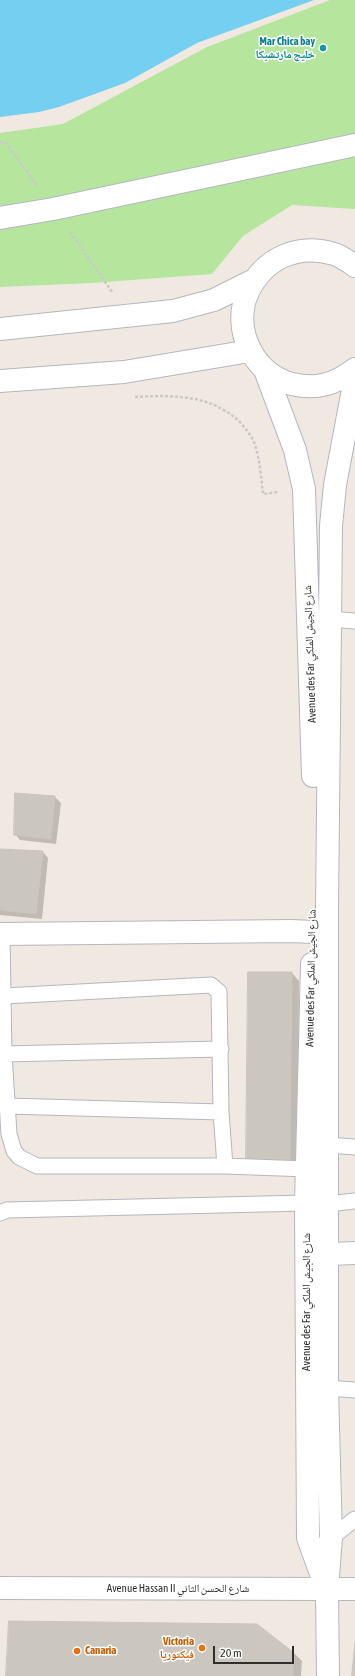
<!DOCTYPE html>
<meta charset="utf-8">
<style>
body{margin:0}
#map{position:relative;width:355px;height:1676px;overflow:hidden;background:#efe9e1;font-family:"Asap Condensed",sans-serif}
canvas{display:block}
.scale{position:absolute;left:213px;top:1646px;width:81px;height:18px;box-sizing:border-box;border:2px solid #2e2e2e;border-top:0;padding-left:5px;font-size:12px;line-height:14px;white-space:nowrap;color:#2e2e2e;-webkit-text-stroke:3px #fff;paint-order:stroke}
</style>
<div id="map">
<canvas width="355" height="1676"></canvas>
<div class="scale">20 m</div>
</div>
<script>
const ctx = document.querySelector('canvas').getContext('2d');
ctx.lineJoin = 'round';
function paint(path, color) { ctx.fillStyle = color; ctx.fill(path, 'evenodd'); }
function strokePath(path, color, width, dash) { ctx.strokeStyle = color; ctx.lineWidth = width; ctx.lineCap = dash ? 'butt' : 'round'; ctx.setLineDash(dash || []); ctx.stroke(path); }
function drawText(font, color, halo, rows, align = 'center') {
  ctx.font = font + ' "Asap Condensed","Noto Naskh Arabic",sans-serif'; ctx.lineWidth = 3; ctx.setLineDash([]); ctx.textBaseline = 'middle'; ctx.strokeStyle = halo; ctx.fillStyle = color; for (const [text, x, y, turn = 0] of rows) {
    ctx.save(); ctx.translate(x, y); ctx.rotate((+turn || 0) * Math.PI / 180); ctx.textAlign = isNaN(turn) ? turn : align; if (halo) ctx.strokeText(text, 0, 0); ctx.fillText(text, 0, 0); ctx.restore();
  }
}
const green = new Path2D(`
 M330,0H355V209L292,205L243,236L212,274L92,283L0,287V133L63,124L207,47Z`);
const water = new Path2D(`
 M0,0H314L197,43L125,83L59,107L39,112L0,117Z`);
const shadow = new Path2D(`
 M55,797L61,803L56,844L20,840L15,834Z
 M0,850L43,852L48,858L42,919L0,915Z
 M292,973L299,981L298,1168L255,1167Z
 M293,1652L302,1661L301,1676H7Z`);
const building = new Path2D(`
 M15,793L55,796L51,839L14,835Z
 M0,849L43,851L36,914L0,910Z
 M248,972H292L290,1160H246Z
 M9,1621L257,1624L293,1652V1676H6Z
 M355,1643V1676H352Z`);
const path = new Path2D(`
 M0,142L6,143L38,187
 M70,232L113,293
 M135,397C173,395 210,394 240,422C246,429 252,436 255,445C260,460 261,478 263,494L279,492`);
const service = new Path2D(`
 M330,619L355,621
 M2,934L4,1054L9,1134L14,1151L19,1157L37,1166H225L307,1169
 M4,996L211,985L219,992L221,1112L225,1166
 M4,1054L221,1049
 M7,1106L221,1112
 M327,1145L355,1147
 M327,1204L355,1201
 M0,1213L7,1210L306,1203
 M327,1388L355,1390
 M331,1538L355,1519`);
const pedestrian = new Path2D(`
 M0,218L53,209L355,145`);
const minor = new Path2D(`
 M0,934L292,931L313,932
 M327,1589H355`);
const tertiary = new Path2D(`
 M308,1255L355,1253
 M0,1588L327,1589`);
const secondary = new Path2D(`
 M355,266C349,262 341,256 334,254C298,243 264,258 248,292C247,296 244,300 244,303C236,339 258,375 292,384C317,390 335,384 355,369
 M0,329L173,311L214,300L254,280
 M265,370L295,450L304,489L313,776
 M0,381L124,372L250,351
 M312,964L306,1203L308,1538L324,1582
 M328,1676L327,1589L331,1538L327,1388V908L331,526L335,485L355,379`);
const markers = [
 [323,48,4,"#0f9aa8"],
 [202,1648,4,"#e8710a"],
 [77,1651,4,"#e8710a"]
];
const cultureNames = [
 ["Mar Chica bay",315,42],
 ["خليج مارتشيكا",315,55]
];
const streetNames = [
 ["Avenue des Far شارع الجيش الملكي",310,654,-92],
 ["Avenue des Far شارع الجيش الملكي",311,978,-89],
 ["Avenue des Far شارع الجيش الملكي",307,1302,-90],
 ["Avenue Hassan II شارع الحسن الثاني",178,1589]
];
const foodNames = [
 ["Victoria",194,1642],
 ["فيكتوريا",194,1655],
 ["Canaria",85,1651,"left"]
];
paint(green, '#b6e59e');
paint(water, '#75cff0');
paint(shadow, '#0003');
paint(building, '#cbc7bf');
strokePath(building, '#cbc5ba', 1);
strokePath(service, '#b4b7c1', 17);
strokePath(pedestrian, '#b4b7c1', 24);
strokePath(minor, '#b4b7c1', 24);
strokePath(tertiary, '#b4b7c1', 24);
strokePath(secondary, '#b4b7c1', 24);
strokePath(path, '#c9c9c9', 2.5, [3, 2]);
strokePath(service, '#fff', 15);
strokePath(pedestrian, '#fff', 22);
strokePath(minor, '#fff', 22);
strokePath(tertiary, '#fff', 22);
strokePath(secondary, '#fff', 22);
for (const [x, y, r, color] of markers) { const dot = new Path2D(); dot.arc(x, y, r, 0, 2 * Math.PI); ctx.fillStyle = color; ctx.fill(dot); strokePath(dot, '#fff', 1.5); }
drawText('bold 11px', '#0d838f', '#fff', cultureNames, 'right');
drawText('11px', '#2e2e2e', '#fff', streetNames);
drawText('bold 11px', '#c56008', '#fff', foodNames, 'right');
</script>
